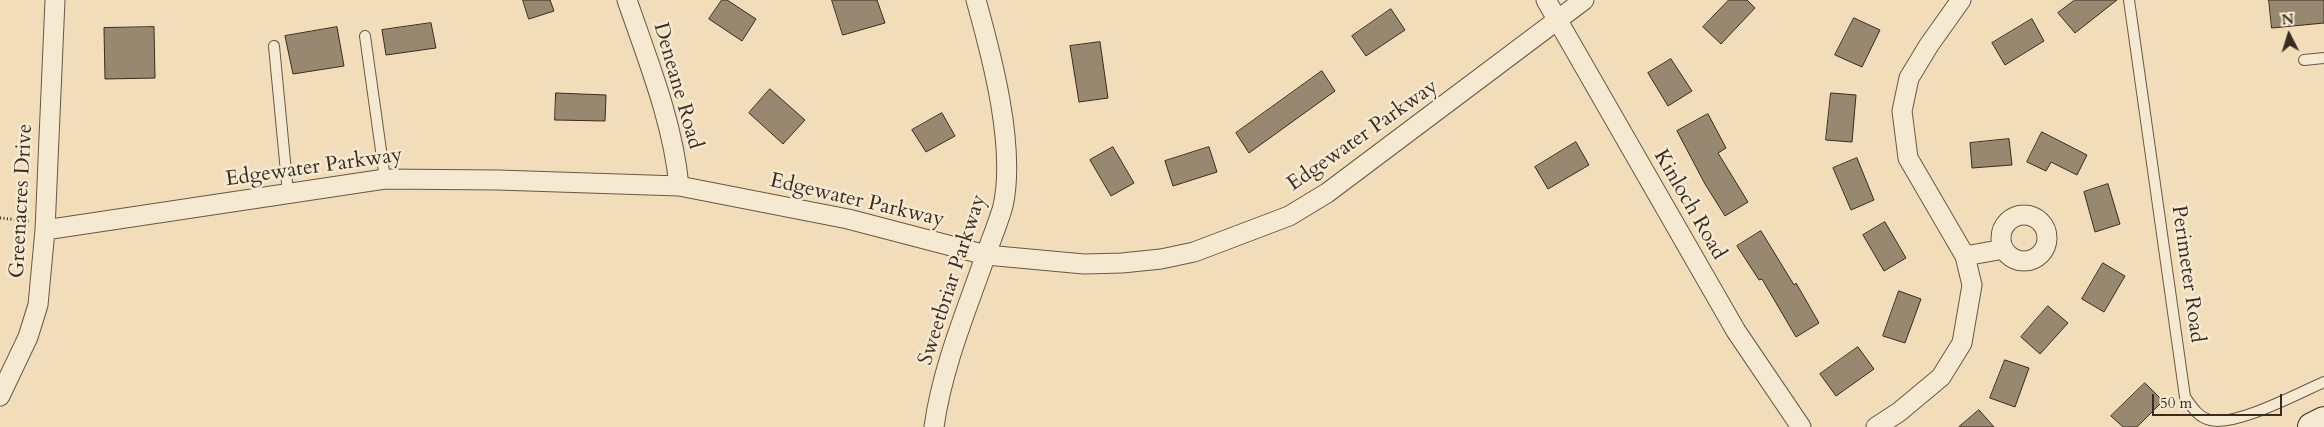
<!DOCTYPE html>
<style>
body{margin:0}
#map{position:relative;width:2324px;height:427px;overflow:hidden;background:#f1ddb9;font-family:Cardo,serif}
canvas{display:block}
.north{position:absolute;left:2264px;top:10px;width:50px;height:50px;-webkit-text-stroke:4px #f6e9d2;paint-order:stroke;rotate:355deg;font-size:14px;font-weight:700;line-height:20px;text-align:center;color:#392b21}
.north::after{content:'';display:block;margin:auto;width:18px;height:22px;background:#392b21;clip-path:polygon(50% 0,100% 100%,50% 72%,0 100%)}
.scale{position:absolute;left:2152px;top:394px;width:130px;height:22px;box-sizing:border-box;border:2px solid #392b21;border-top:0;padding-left:6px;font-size:15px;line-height:18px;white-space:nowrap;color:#392b21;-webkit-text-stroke:4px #f6e9d2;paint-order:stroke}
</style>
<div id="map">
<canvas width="2324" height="427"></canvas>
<div class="north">N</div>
<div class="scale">50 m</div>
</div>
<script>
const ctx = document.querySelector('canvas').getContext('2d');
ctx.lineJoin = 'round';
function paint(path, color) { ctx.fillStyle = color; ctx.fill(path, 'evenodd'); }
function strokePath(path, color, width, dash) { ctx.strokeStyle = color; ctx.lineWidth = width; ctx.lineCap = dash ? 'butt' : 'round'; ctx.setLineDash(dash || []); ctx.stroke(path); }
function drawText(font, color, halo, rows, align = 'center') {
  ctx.font = font + ' Cardo,serif'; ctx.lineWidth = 5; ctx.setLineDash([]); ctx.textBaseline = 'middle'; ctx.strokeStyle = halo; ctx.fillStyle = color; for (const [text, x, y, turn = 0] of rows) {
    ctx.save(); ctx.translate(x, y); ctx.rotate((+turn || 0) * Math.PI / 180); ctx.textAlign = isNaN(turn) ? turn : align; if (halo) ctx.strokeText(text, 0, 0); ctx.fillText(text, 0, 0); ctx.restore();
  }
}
const building = new Path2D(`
 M523,0H550L554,11L529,19Z
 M722,0H727L756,19L742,41L709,19Z
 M832,0H877L885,23L843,35Z
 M1729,0H1747L1755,8L1721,44L1703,27Z
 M2075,0H2117L2075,33L2058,13Z
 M2269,0H2324V23L2272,28Z
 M1391,9L1405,30L1366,56L1352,36Z
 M1854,18L1880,30L1862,67L1835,55Z
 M2032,19L2044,41L2005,65L1992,43Z
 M431,23L436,48L386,55L382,30Z
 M154,27L155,78L105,79L104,28Z
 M337,27L344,66L293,74L285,36Z
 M1100,42L1108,98L1079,102L1070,46Z
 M1671,59L1692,91L1668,106L1648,73Z
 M1322,71L1335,91L1249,153L1236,133Z
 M770,89L805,120L783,144L749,113Z
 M556,93L606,95L605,121L555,120Z
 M1831,93L1856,95L1852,142L1826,140Z
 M942,113L955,136L926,152L912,130Z
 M1708,114L1726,148L1718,153L1748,202L1725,216L1705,184L1677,131Z
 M2042,132L2087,155L2077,175L2051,162L2046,171L2027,162Z
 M2009,139L2012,165L1972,168L1970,143Z
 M1576,142L1589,165L1548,189L1535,167Z
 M1113,147L1134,183L1111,196L1090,160Z
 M1209,147L1217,172L1173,186L1165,161Z
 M1857,158L1874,200L1851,210L1833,168Z
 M2108,184L2120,224L2095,232L2084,192Z
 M1885,222L1906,258L1884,271L1863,235Z
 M1761,231L1794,285L1796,283L1819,323L1796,337L1762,279L1759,280L1737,246Z
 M2103,263L2125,276L2104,312L2082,299Z
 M1899,291L1921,299L1905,343L1883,336Z
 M2048,306L2068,323L2040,354L2021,337Z
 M1858,347L1874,369L1836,396L1820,374Z
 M2005,360L2029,368L2015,407L1990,398Z
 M2145,383L2163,401L2137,427H2123L2111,416Z
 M1979,410L1994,427H1959Z`);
const path = new Path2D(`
 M0,218L29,221`);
const service = new Path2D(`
 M2129,0L2185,397C2192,407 2198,417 2210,420C2235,427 2299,393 2324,382
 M365,36L385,179
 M274,46L288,193
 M2304,60L2324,58`);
const minor = new Path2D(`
 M627,0C648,61 673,122 679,186
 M1546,0L1736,331L1801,427
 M2001 238a23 23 0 1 1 46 0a23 23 0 1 1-46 0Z
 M45,230L385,179L498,180L679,186L848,219L986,255L1084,264L1122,263L1161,259L1194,252L1289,216L1327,193L1584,0
 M1965,256L2004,249
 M0,396L28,337L38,305L45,230L55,0
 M934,427C942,369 965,314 984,260C990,242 998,224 1003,206C1016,147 992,57 976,0
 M1876,427L1899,412L1941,377L1962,343L1972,285L1965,256L1908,158L1902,111L1909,78L1929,45L1961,0`);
const secondary = new Path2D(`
 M2312,427L2324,421`);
const streetNames = [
 ["Deneane Road",677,86,74],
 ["Edgewater Parkway",1363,136,-35],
 ["Edgewater Parkway",314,168,-8],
 ["Greenacres Drive",22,201,-87],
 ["Edgewater Parkway",857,201,13],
 ["Kinloch Road",1689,205,60],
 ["Perimeter Road",2187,274,82],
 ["Sweetbriar Parkway",953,280,-72]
];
paint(building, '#998870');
strokePath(building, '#392b21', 1);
strokePath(service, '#675847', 12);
strokePath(minor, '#675847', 21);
strokePath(secondary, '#392b21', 30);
strokePath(path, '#392b21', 3, [1, 2.5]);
strokePath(service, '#f6e9d2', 10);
strokePath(minor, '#f6e9d2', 19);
strokePath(secondary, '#f6e9d2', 28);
drawText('21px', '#392b21', '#f6e9d2', streetNames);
</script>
